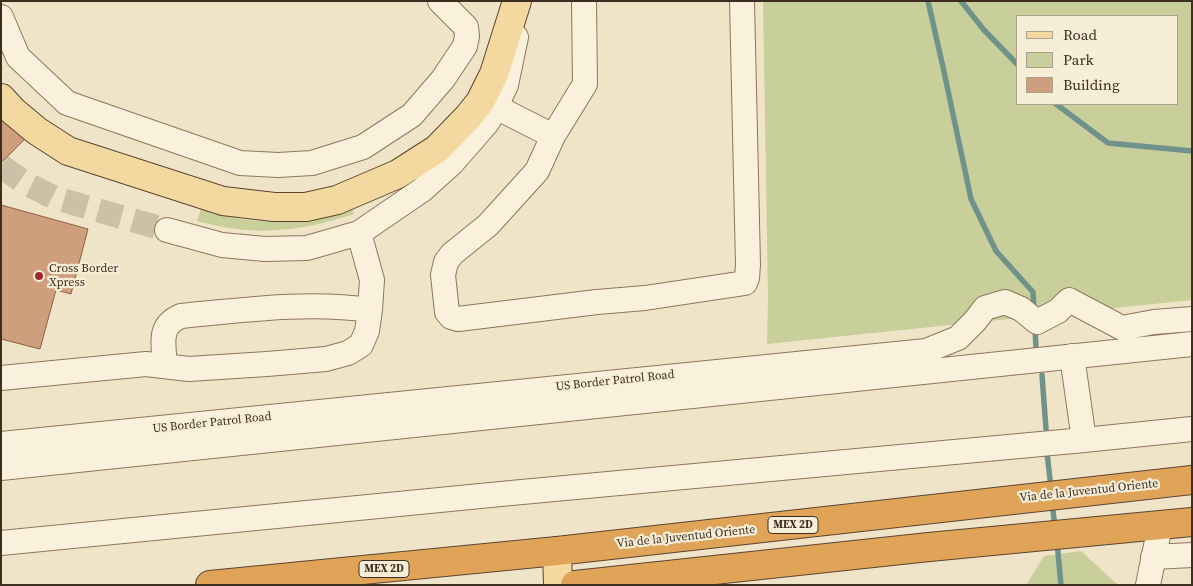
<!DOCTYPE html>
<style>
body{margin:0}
#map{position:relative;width:1193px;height:586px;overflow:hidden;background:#f0e4c8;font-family:"Source Serif 4",serif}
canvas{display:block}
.frame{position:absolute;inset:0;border:2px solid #3d2e20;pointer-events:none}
.legend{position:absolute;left:1016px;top:15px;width:162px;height:90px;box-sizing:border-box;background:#f7eed8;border:1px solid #ada18e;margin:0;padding:6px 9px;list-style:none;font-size:15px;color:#3d2e20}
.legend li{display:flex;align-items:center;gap:10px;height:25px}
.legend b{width:25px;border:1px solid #ada18e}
</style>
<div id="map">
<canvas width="1193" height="586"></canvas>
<div class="frame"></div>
<ul class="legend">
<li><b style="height:6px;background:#f3d9a0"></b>Road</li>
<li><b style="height:14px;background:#c9cf9b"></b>Park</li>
<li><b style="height:14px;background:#cf9f7d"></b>Building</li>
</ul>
</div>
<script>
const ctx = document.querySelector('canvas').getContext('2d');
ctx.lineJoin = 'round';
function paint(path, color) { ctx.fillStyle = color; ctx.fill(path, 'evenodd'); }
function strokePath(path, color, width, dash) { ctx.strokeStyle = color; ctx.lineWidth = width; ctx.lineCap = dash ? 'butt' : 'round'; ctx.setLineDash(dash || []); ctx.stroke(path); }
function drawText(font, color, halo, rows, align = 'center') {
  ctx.font = font + ' "Source Serif 4",serif'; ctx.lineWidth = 4.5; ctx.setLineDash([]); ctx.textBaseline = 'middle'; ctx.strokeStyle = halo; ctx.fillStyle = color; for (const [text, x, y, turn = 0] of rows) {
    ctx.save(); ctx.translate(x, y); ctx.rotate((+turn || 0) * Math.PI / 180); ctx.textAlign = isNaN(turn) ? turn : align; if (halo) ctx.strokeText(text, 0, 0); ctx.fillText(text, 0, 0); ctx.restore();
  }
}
const green = new Path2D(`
 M763,1H1192V300L767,344L768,299ZM1017,16H1177V104H1017Z
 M201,209C256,227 297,224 352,209L354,214C298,232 255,237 197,221Z
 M1081,551L1118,585H1026L1044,556Z`);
const stream = new Path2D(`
 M928,1L943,67L971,199L996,251L1033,292L1034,311
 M961,1L984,30L1017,64
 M1056,104L1108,143L1192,151
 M1035,328L1036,348
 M1042,375L1046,429
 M1047,453L1051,488
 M1052,502L1055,528
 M1057,542L1061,585`);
const building = new Path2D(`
 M1,116L25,139L1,163Z
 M1,205L88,229L71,294L56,290L40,349L1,339Z`);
const minorTunnel = new Path2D(`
 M1,166L25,183L55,198L167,230`);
const minor = new Path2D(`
 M584,1L585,84L553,136L537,171L488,225L452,254L446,262L443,275L447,312L451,317L458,319L597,302L645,298L745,283L747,278L748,265L742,1
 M1,17L18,57L67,103L240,163L278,165L312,163L363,147L412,115L443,79L465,46L467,36L466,27L440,1
 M496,107L553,136
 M167,230L222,245L265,249L307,248L359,233L422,190L452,163L486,124L492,115L506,85L516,37
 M1072,356L1084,440
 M165,366C164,345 157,326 181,316C244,310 307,301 370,310
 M1,378L146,364L189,369L267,364L326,359L348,353L361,345L367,331L370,310L372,280L359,233
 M1,444L926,351L958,338L975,321L985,308L1005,302L1021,309L1037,322L1058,311L1069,300L1122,328L1154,322L1192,319
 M1,468L1192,344
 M1,543L511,493L1084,440L1192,429
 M1153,557L1192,555
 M1148,585L1160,526`);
const major = new Path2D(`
 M1,98L13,111L37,131L68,151L223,201L274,207H306L337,200L398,174L437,149L468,117L480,102L494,74L517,1
 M557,551L558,585`);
const highway = new Path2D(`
 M210,585L557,551L1192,480
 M575,585L929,547L1192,522`);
const markers = [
 [39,276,5,"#9e2a2b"]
];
const shields = [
 [793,525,50],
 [384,569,50]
];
const shieldNames = [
 ["MEX 2D",793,525],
 ["MEX 2D",384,569]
];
const poiNames = [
 ["Cross Border",49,269],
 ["Xpress",49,283]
];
const streetNames = [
 ["US Border Patrol Road",615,381,-6],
 ["US Border Patrol Road",212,423,-6],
 ["Via de la Juventud Oriente",1089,491,-6],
 ["Via de la Juventud Oriente",686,537,-6]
];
paint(green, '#c9cf9b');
strokePath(stream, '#6f938a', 5.5);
paint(building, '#cf9f7d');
strokePath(building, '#8d5f41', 1);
strokePath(minorTunnel, '#ccc0a6', 24, [24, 12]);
strokePath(minor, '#8d765c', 26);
strokePath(major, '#5b4430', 30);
strokePath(highway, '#5b4430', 30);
strokePath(minor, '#faf1dc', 24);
strokePath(major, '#f3d9a0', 28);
strokePath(highway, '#e0a458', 28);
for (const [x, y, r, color] of markers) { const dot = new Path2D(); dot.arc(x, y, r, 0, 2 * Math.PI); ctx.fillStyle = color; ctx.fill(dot); strokePath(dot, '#f7eed8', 2); }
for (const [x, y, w] of shields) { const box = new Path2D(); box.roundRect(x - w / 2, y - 8.5, w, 17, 4); ctx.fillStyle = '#f7eed8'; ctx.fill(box); strokePath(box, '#3d2e20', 1); }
drawText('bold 11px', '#3d2e20', null, shieldNames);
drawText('12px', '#3d2e20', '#f7eed8', poiNames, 'left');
drawText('12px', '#3d2e20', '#f7eed8', streetNames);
</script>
